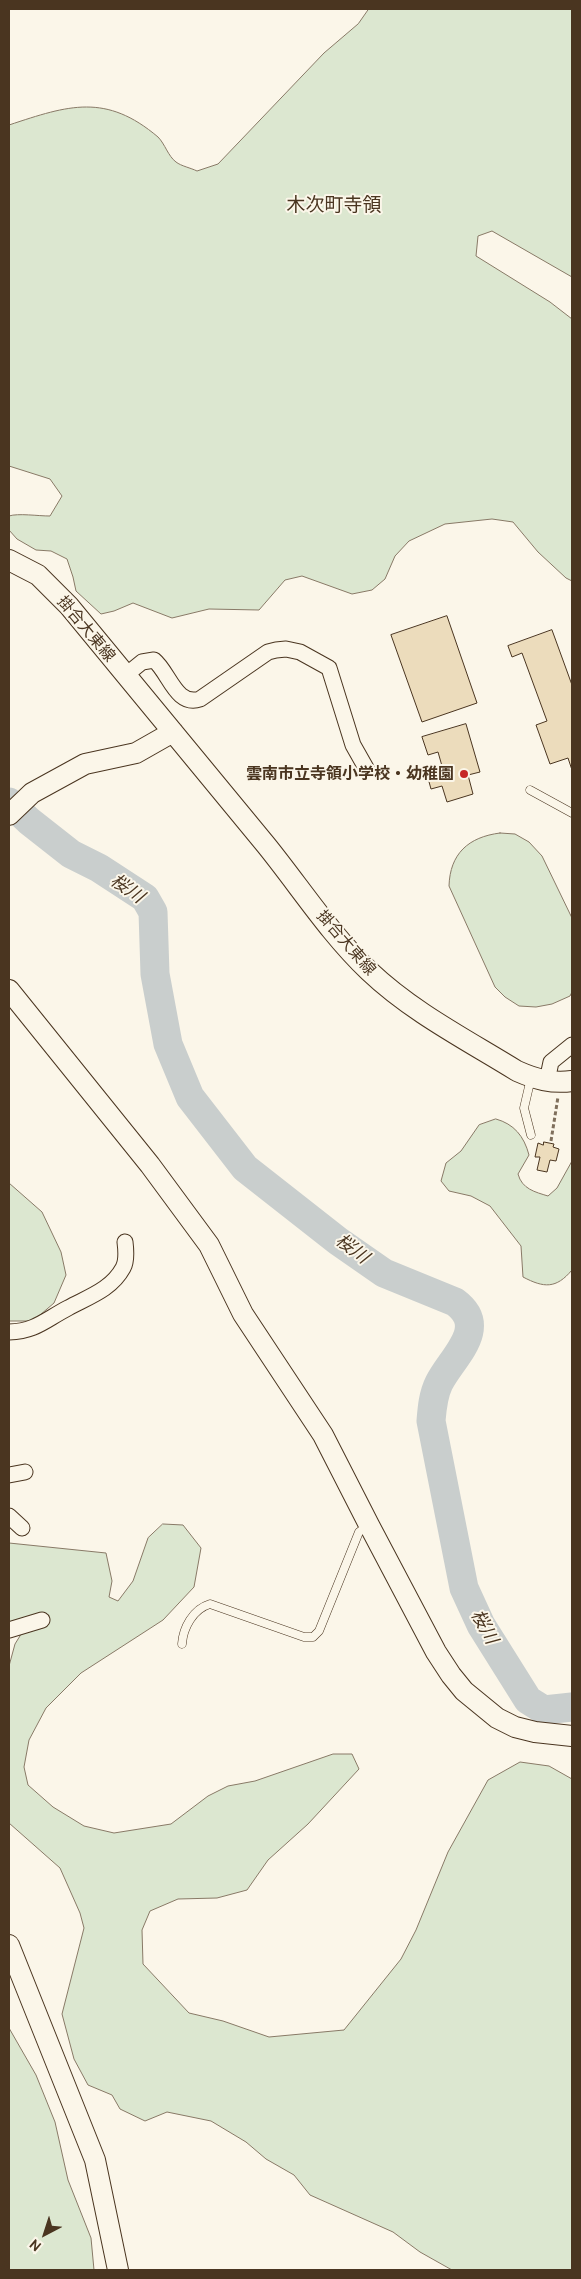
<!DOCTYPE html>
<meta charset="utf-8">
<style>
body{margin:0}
#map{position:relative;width:581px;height:2279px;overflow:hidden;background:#fbf6e9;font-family:Cabin,sans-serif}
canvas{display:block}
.frame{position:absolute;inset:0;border:10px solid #4a3520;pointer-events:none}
.north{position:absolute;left:20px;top:2209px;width:50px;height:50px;-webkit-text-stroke:4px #fbf6e9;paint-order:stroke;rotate:220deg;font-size:14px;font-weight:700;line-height:20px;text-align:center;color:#4a3520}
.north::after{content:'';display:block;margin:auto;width:18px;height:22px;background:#4a3520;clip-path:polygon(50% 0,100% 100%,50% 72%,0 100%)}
</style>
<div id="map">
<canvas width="581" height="2279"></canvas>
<div class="frame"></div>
<div class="north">N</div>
</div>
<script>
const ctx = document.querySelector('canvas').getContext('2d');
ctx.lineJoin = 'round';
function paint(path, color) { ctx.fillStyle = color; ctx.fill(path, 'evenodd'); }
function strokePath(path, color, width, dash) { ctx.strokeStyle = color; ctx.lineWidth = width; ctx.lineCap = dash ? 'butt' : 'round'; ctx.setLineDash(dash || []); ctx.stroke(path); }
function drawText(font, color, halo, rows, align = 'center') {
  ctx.font = font + ' Cabin,"Noto Sans JP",sans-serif'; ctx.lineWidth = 4; ctx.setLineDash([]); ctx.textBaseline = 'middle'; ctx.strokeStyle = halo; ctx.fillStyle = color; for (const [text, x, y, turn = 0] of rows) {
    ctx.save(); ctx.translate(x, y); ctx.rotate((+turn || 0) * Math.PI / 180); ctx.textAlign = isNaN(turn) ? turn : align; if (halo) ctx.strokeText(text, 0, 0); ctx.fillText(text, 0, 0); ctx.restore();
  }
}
const green = new Path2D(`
 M369,9H572V277L492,231L478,236L476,256L550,302L572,319V581L566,578L538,552L513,522L492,519L445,524L409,541L395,556L385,579L372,590L352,594L302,576L285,580L259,610L209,609L172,618L133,603L114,611L101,614L76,591L73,577L67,559L51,551L36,550L17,539L9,530V516C18,513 38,516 50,516L62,496L50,479L9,466V125C69,105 106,93 158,137C165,144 168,156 176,162C181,166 191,168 197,171L218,164L324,53L358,24Z
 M500,833L515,834L529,842L542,856L572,918V992L570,996L552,1004L536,1007L519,1006L505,997L495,987L449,886C450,854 468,837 500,833Z
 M496,1119C514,1124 524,1136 529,1155L518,1174C522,1189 535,1192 548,1196L557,1188L572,1161V1270C556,1289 544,1288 523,1277L521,1246L490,1206L471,1196L449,1191L441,1181L446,1163L461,1151L479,1125Z
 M9,1183L42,1212L61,1252L66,1275L54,1303L33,1321H9Z
 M163,1524L183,1525L201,1548L194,1587L163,1620L81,1673L46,1708L29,1740L24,1767L28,1785L53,1807L84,1826L114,1833L171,1824L208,1796L228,1786L255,1781L333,1754H352L359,1769L308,1824L268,1860L247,1890L217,1898L178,1899L150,1911L142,1930L143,1964L189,2013L223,2021L269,2037L344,2030L401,1959L416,1930L448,1852L488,1780L520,1762L549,1766L572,1779V2270H452L420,2252L393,2232L310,2195L294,2175L266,2159L246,2142L211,2121L167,2112L145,2121L120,2109L112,2095L88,2085L74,2059L62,2014L84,1928L80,1913L60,1868L9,1823V1666L15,1644L23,1631L9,1623V1543L106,1553L112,1581L109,1597L118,1601L133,1581L148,1538Z
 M9,2028L36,2075L55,2122L68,2180L91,2238L94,2270H9Z`);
const river = new Path2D(`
 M9,802L29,821L71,854L99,868L145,898L153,912L155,974L168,1044L190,1097L245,1168L338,1241L384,1273L455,1302C490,1328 452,1357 439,1383C433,1395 432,1409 431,1421L464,1588L481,1625L528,1700L544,1710L572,1707`);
const building = new Path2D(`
 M447,616L477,703L422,722L391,635Z
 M552,630L572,685V770L568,758L550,764L536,725L547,721L522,653L512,657L508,646Z
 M466,724L480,772L468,775L473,794L447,802L442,786L431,789L426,771L442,766L438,752L428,755L422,737Z
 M544,1142L554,1144L553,1147L559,1149L556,1161L550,1160L547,1172L537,1170L540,1157H535L538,1143L543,1145Z`);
const path = new Path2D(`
 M551,1141L558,1097`);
const lane = new Path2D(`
 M530,790L572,813
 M531,1135L524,1108L531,1078
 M182,1644C183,1628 193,1609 210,1604L304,1637H313L319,1631L359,1532L369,1525`);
const street = new Path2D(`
 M126,675L142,662L154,660C169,672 176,707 200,699L268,652L276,650L286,649L300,652L329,668L353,745L366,768
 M547,1081L551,1062L572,1045
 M9,1332C36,1331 45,1320 68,1308C88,1297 111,1290 123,1268C127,1261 126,1250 125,1242
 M9,1475L25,1472
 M9,1516L22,1528
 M9,1630L42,1620`);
const secondary = new Path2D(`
 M9,560L38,575L69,606C134,686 201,765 266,845C300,887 330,934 369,971C412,1012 467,1040 517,1071C535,1079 552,1084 572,1081
 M9,815L32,793L85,764L136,753L173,732
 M9,990L150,1165L209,1245L243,1314L323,1435L369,1525L436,1652L451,1675L464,1691L497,1718L515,1727L535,1732L572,1736
 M9,1945L95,2160L118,2270`);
const markers = [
 [464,774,5,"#c62828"]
];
const streetNames = [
 ["掛合大東線",86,629,50],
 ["掛合大東線",346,943,49]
];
const poiNames = [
 ["雲南市立寺領小学校・幼稚園",454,774]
];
const waterNames = [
 ["桜川",127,889,35],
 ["桜川",352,1249,37],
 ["桜川",484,1627,61]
];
const quarterNames = [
 ["木次町寺領",334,205]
];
paint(green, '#dce7d0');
strokePath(green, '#887966', 1);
strokePath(river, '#c9cecd', 29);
paint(building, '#ecdcbc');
strokePath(building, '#4a3520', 1);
strokePath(lane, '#4a3520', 9);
strokePath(street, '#4a3520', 17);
strokePath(secondary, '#4a3520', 22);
strokePath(path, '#7f6f5c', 3, [4, 2.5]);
strokePath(lane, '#fbf6e9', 8);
strokePath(street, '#fbf6e9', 15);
strokePath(secondary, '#fbf6e9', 20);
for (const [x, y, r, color] of markers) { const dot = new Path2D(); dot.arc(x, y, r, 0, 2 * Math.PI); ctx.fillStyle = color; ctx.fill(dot); strokePath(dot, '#fbf6e9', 2); }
drawText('16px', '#4a3520', '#fbf6e9', streetNames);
drawText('bold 16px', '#4a3520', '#fbf6e9', poiNames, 'right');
drawText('italic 18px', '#4a3520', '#fbf6e9', waterNames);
drawText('19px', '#4a3520', '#fbf6e9', quarterNames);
</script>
